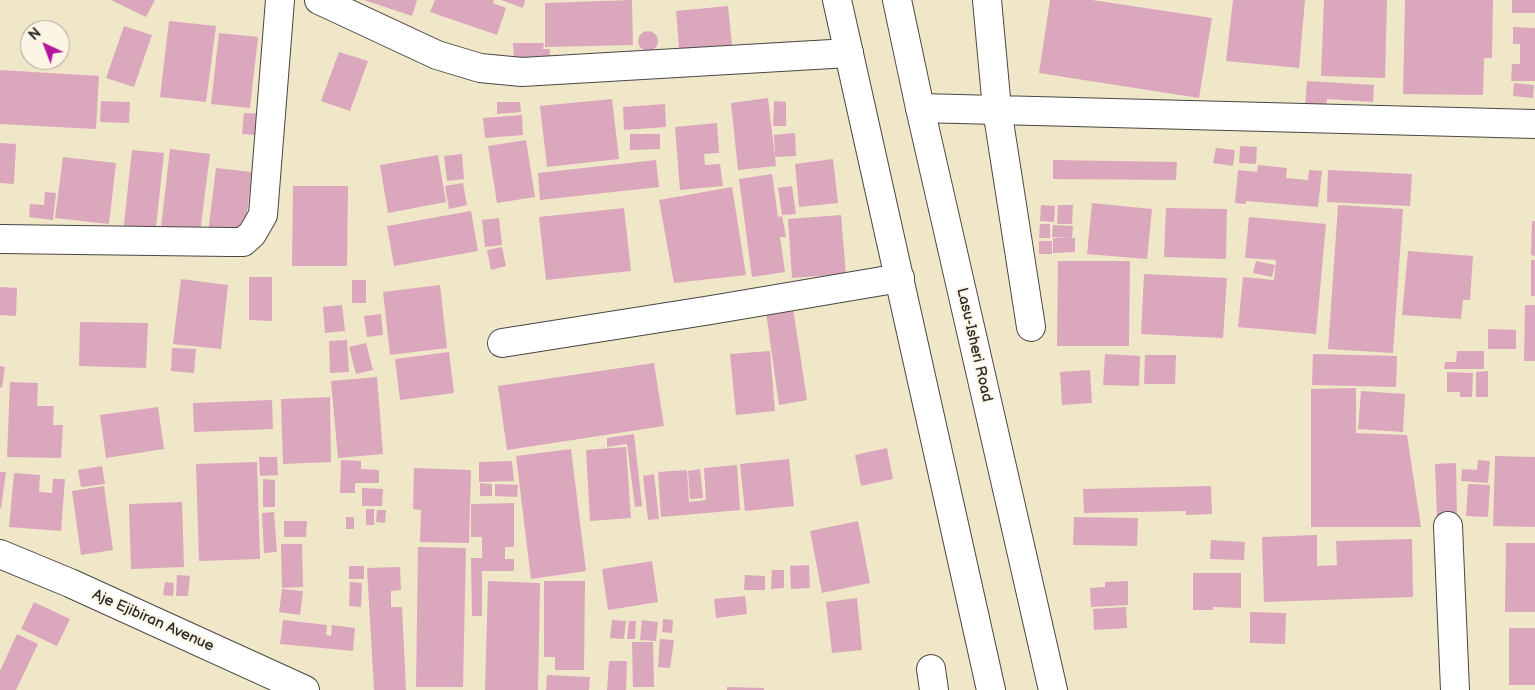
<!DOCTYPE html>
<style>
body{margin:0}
#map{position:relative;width:1535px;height:690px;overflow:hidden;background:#f0e6c8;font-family:"Balsamiq Sans",sans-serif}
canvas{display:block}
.north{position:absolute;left:20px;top:20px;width:50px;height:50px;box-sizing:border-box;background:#fcf5e5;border:1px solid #a8a49b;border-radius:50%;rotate:317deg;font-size:14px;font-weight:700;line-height:20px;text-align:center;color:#2b2b2b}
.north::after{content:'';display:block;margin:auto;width:18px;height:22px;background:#b5179e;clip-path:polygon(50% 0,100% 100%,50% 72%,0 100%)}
</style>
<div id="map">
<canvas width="1535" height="690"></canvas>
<div class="north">N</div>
</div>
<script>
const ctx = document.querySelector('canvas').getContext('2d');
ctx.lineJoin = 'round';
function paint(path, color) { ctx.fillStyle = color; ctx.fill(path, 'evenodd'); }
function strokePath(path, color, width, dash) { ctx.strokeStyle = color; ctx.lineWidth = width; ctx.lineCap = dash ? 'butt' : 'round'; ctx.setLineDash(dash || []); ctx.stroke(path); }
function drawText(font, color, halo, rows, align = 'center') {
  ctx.font = font + ' "Balsamiq Sans",sans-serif'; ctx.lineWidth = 4; ctx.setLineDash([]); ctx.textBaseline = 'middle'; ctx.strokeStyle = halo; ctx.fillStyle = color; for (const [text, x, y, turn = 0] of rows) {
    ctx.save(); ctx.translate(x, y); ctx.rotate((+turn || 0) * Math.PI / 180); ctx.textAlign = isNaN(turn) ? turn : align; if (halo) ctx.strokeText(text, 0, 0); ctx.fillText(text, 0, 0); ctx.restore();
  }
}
const building = new Path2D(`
 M111,0H155L146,17Z
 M364,0H417L412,16Z
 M435,0H494L493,3L506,8L497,35L430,12Z
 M501,0H525L523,8Z
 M632,0L633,45L545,47V3Z
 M1050,0H1092L1212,18L1199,98L1039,73Z
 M1233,0H1305L1299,68L1226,61Z
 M1324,0H1387L1385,78L1321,76Z
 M1405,0H1493L1492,58H1484L1483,95L1403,94Z
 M1512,0H1535V13H1512Z
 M728,6L733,55L680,59L676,11Z
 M169,21L216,26L206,102L160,97Z
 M124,26L152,35L134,87L106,78Z
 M1513,27L1535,28V81H1511L1512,64H1520V44H1513Z
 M638 41a10 10 0 1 1 20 0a10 10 0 1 1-20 0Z
 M219,33L258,37L250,108L211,104Z
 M513,43H544L543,49H550V59L514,60Z
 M339,52L368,61L350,111L321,101Z
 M0,70L99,76L96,129L0,124Z
 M1307,81L1374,85L1373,102L1327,99L1326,108L1305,107Z
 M1514,83L1534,85L1533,98L1513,96Z
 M768,98L776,166L738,170L731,103Z
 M612,99L619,159L547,167L540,106Z
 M101,101L130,102L129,123L100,122Z
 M774,101L786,102V126H773Z
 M497,102H520L521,112L497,114Z
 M665,104L666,127L624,130L623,107Z
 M244,113L268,114L267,136L242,134Z
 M522,115L523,135L485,138L483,118Z
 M717,123L719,153L704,154L705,165L720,164L723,186L680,190L675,127Z
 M795,133L796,156L775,157L774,135Z
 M630,134H660V149L630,150Z
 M526,140L535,197L497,203L488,146Z
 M0,143L16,144L14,184L0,183Z
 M1240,146L1257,147L1256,164L1239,163Z
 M1216,148L1235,150L1233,166L1213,163Z
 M170,149L210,154L199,241L160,236Z
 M132,150L164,153L155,237L123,233Z
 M462,154L464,179L447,181L444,156Z
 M438,155L446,202L388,213L380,165Z
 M63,157L116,163L109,224L55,218Z
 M833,159L838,203L799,207L795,164Z
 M656,160L659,187L540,200L538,173Z
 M1053,160L1177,162L1176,180L1053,179Z
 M1258,165L1287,168L1286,178L1308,180L1309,170L1322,171L1318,207L1246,201V204L1235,203L1238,170L1257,172Z
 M216,168L252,172L244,237L208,233Z
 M1328,170L1412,174L1410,206L1327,202Z
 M772,174L778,217L782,216L786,237H780L785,272L752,277L739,179Z
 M463,183L467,205L449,209L445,186Z
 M293,186H348L347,266H292Z
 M792,186L796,214L782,215L778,188Z
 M732,187L746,275L674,283L659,200Z
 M45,192L56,193L53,220L29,217L30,204L44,205Z
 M1092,203L1152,209L1147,259L1087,254Z
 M1041,205L1055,206L1054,222L1040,221Z
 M1058,205H1073L1072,224H1057Z
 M1338,205L1403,209L1393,353L1328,349Z
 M624,208L631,271L546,280L539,217Z
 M1166,208L1227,209L1226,259L1164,257Z
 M471,211L478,251L394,266L387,226Z
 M841,215L846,274L792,278L788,219Z
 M1249,217L1326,224L1316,334L1238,327L1243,277L1274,280L1276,260L1245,258Z
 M499,218L502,245L485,247L482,220Z
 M1532,221H1535V256L1531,255Z
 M1040,224H1050V238H1039Z
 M1053,225L1073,226L1072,238L1052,237Z
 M1053,238H1075V252L1053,253Z
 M1039,241H1052V254H1039Z
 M502,247L506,266L491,270L487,250Z
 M1408,251L1473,256L1470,300H1463L1461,319L1402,315Z
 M1531,260H1535V296H1531Z
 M1058,261H1130L1129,346H1057Z
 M1256,261L1275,265L1272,277L1253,273Z
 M1144,274L1227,278L1223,338L1141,334Z
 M249,277H272V321L249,320Z
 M181,279L228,285L221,349L173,344Z
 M352,280H366V303H352Z
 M440,285L447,348L390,355L383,292Z
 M0,287L17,288L16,316L0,315Z
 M342,305L345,331L325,333L323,307Z
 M1525,305H1535V361H1524Z
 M793,308L807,400L779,405L766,312Z
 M381,314L383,335L367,337L364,316Z
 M80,322L148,323L146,368L79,366Z
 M1488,329L1516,330V349H1488Z
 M347,340L349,372L330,373L329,341Z
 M366,343L373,370L356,374L349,347Z
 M172,348L196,349L194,373L171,371Z
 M770,351L775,411L736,415L730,354Z
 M1457,351H1484V369H1444L1445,362H1456Z
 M449,352L454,393L400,400L395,359Z
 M1105,354L1140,356L1139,386L1103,385Z
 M1313,354L1397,356L1396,387L1312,385Z
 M1145,355H1176L1175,384H1144Z
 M654,363L664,426L507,450L498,386Z
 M0,366L5,367L2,388L0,387Z
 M1090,370L1092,403L1062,405L1060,372Z
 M1488,371V397H1476V372Z
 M1447,372L1473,373L1472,397H1460V392H1447Z
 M377,377L383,454L338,458L331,381Z
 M10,382L38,383L37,406H54L53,425H63L61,458L7,457Z
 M1356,388V433L1407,435L1421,527H1311V389Z
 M1361,391L1405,394L1403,432L1358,429Z
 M330,397L331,462L283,464L281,399Z
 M272,400L273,429L194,432L193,403Z
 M158,407L164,449L106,458L100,415Z
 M634,434L642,506L635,507L627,444L607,447V438Z
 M626,447L631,518L590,521L586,450Z
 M887,448L893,479L861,486L855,455Z
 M571,449L586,571L531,579L516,456Z
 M1495,456L1535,457V527L1493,526Z
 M259,457H277L278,475L260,476Z
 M789,459L794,506L745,511L740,464Z
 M341,460L361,461V469L379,470V483H355V493H340Z
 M1478,460L1490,461L1488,483L1461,481L1462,469L1477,470Z
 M512,461L514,481L479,482V462Z
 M257,462L260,559L199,561L196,464Z
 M1456,463L1457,518L1437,519L1435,464Z
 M737,465L740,510L661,517L658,472L687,470L689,502L706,500L704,468Z
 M102,466L105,484L81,487L78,470Z
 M414,468L471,470L469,543L420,542L421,510L413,509Z
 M700,469L703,498L690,499L688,471Z
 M0,472H6L1,508H0Z
 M14,473L40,475L39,492L52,493L53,479H65L61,531L9,527Z
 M654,474L659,519L648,520L643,476Z
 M263,479L275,480V507H263Z
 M480,483L492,484V496H480Z
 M495,484L518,485L517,497L495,496Z
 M1468,484L1490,485L1488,517L1466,516Z
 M104,486L113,550L81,555L72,491Z
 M1211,486L1212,514L1186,515V511L1084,513L1083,489Z
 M362,488L383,489L382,506H362Z
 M182,502L184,567L131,569L129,504Z
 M514,503V547H505V559H514V571H482V616H472L471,558H482V537H471V504Z
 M366,509H374V525H366Z
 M377,510H386L385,523L376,522Z
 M274,512L277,552L264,553L262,513Z
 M346,517H354V529H346Z
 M1074,517L1138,518L1137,546L1073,545Z
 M284,521H307L306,537H284Z
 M858,521L870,583L822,593L810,531Z
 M1317,535V566L1337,565L1336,541L1412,539L1413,597L1264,602L1262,537Z
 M1211,540L1245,542L1244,560L1210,559Z
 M1506,543H1535V612H1505Z
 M281,544H302L303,587L282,588Z
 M418,547L466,548L463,687H416Z
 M652,561L658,602L608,610L602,569Z
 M809,565L810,588L791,589L790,566Z
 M349,566H364V579H349Z
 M400,567L401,590L391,591V607H402L406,690H374L367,568Z
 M772,570H784V588L771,589Z
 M1193,573H1241V608L1213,607V610H1193Z
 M177,575L190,576L188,596H176Z
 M745,575L765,576V590H744Z
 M488,581L540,583L538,690H485Z
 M544,581H585L584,670H555V657H544Z
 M1128,581V605L1091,607L1090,588L1105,587V582Z
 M165,582L174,583L173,596L163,595Z
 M350,582L362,583L361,607L349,606Z
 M282,589L303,591L300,615L279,612Z
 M745,596L747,614L716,618L714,599Z
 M857,598L862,650L832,653L826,602Z
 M34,602L70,619L57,646L21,629Z
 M1126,607L1127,628L1094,630L1093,609Z
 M1250,612L1286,613L1285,644L1250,643Z
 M663,619L673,620L672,633L662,632Z
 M283,620L327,625L326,635L331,636L332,625L355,628L353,651L280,644Z
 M612,620L626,621L624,639L610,638Z
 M642,620L658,622L656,641L640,640Z
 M629,621H636L635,639H627Z
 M1509,628H1535V685H1509Z
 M17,634L38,644L16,690H0V671Z
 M660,639L674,640L670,668L658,667Z
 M632,642H653L654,687H633Z
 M609,661H627L626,690H607Z
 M547,675L590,677L589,690H546Z
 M727,687L764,688V690H727Z`);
const minor = new Path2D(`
 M319,0L437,55L480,68L522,72L849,53
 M987,0L997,109L1031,327
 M920,108L1535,124
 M0,239L230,242H243L252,234L263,215L280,0
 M502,343L711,310L900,278
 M1448,526L1455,690
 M0,554L70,583L305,690
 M931,669L934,690`);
const major = new Path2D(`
 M837,0L991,690
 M897,0L920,108L1053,690`);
const streetNames = [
 ["Lasu-Isheri Road",974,345,77],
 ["Aje Ejibiran Avenue",153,621,24]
];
paint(building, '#dba7bd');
strokePath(minor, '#494743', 30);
strokePath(major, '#494743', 30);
strokePath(minor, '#fff', 28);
strokePath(major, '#fff', 28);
drawText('15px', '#2b2b2b', '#fcf5e5', streetNames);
</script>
